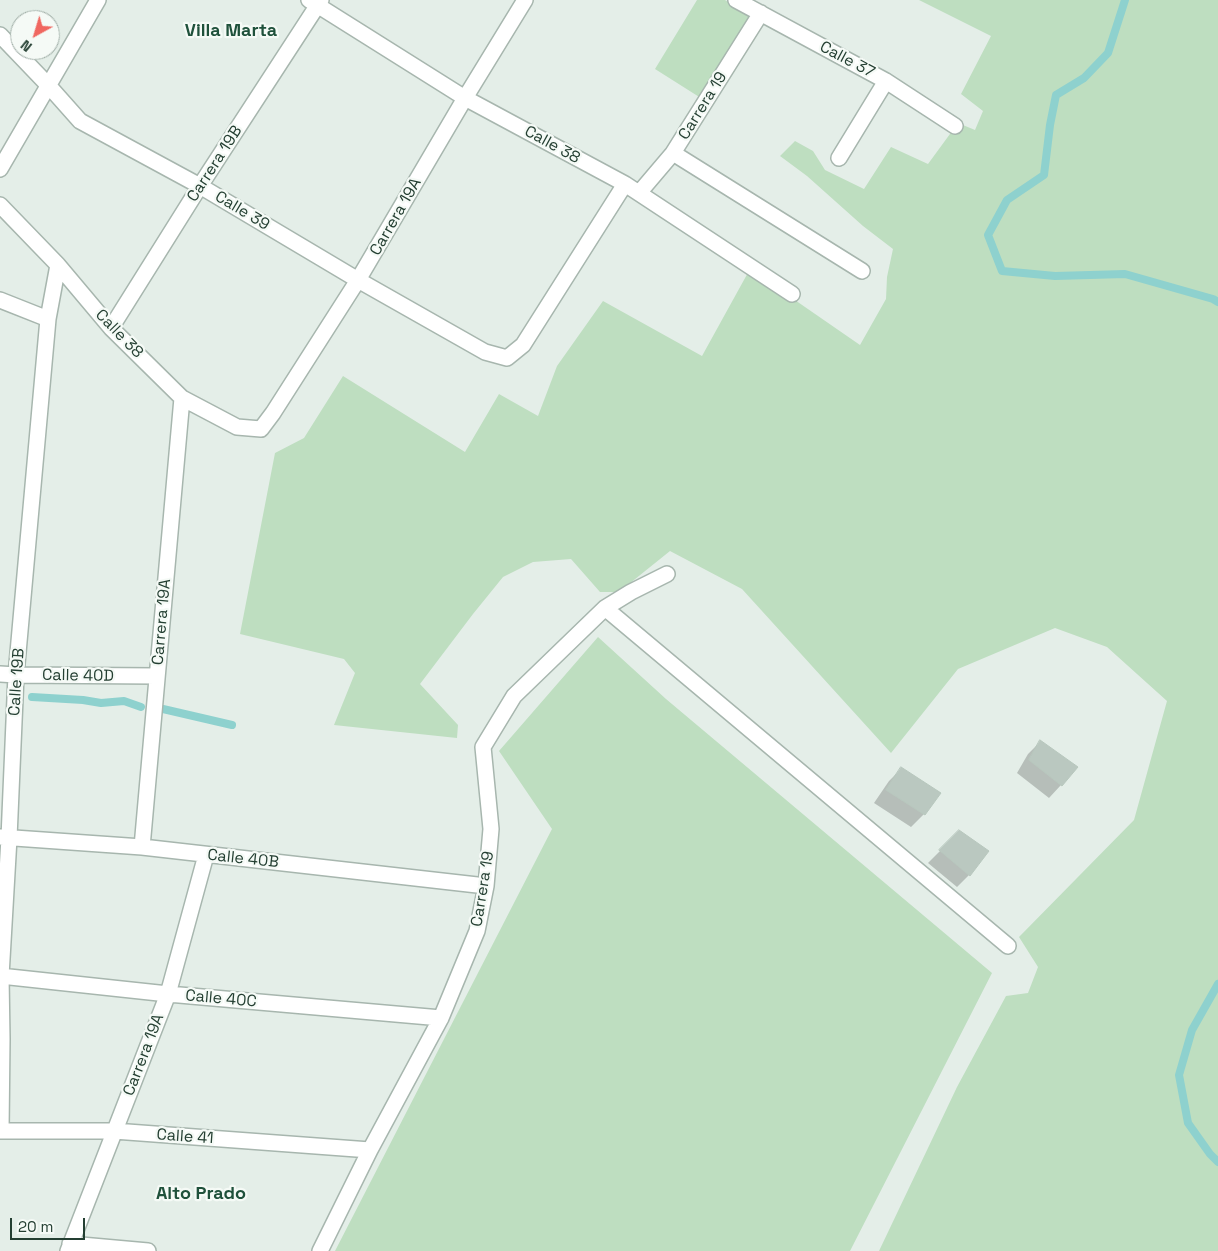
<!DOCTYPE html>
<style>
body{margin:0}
#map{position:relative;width:1218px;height:1251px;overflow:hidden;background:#e4eee8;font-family:"Space Grotesk",sans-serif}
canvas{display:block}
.north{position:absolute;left:10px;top:10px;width:50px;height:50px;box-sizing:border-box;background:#f5faf6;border:1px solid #a1afa8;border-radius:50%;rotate:219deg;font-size:14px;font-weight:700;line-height:20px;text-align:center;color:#243f32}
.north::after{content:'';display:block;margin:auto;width:18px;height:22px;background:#f06760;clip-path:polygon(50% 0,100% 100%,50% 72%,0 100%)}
.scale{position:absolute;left:10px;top:1218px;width:75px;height:22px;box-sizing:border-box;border:2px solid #243f32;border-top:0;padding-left:6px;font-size:15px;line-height:18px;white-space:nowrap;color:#243f32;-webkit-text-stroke:4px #f5faf6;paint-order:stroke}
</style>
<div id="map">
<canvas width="1218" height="1251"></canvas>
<div class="north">N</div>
<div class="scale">20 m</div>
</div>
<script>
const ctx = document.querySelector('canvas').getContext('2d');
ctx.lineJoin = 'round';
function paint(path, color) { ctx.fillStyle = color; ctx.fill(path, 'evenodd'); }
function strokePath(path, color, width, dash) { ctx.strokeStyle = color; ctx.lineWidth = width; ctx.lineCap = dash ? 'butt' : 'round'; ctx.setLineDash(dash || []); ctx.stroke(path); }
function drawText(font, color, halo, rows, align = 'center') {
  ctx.font = font + ' "Space Grotesk",sans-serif'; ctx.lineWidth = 4.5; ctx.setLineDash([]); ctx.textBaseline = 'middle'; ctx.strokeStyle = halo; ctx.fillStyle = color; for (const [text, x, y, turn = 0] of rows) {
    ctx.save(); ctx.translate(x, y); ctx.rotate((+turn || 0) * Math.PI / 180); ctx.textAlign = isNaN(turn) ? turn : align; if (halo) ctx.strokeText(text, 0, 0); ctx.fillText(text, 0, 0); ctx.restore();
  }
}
const green = new Path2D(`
 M697,0H725L760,21L704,100L655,69Z
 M919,0H1218V1251H879L957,1087L1006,996L1028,993L1038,967L1019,937L1134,820L1167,701L1107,647L1055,628L958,669L891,753L742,589L670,551L619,592H600L571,559L533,562L503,577L473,614L420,684L458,725L457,738L334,725L355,673L344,659L240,634L275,453L304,438L343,376L465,452L499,394L538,416L557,366L603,301L702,356L750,269L860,345L886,299L887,277L893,249L863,226L807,176L780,156L795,141L813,151L825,170L864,189L891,147L928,164L958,123L975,130L983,111L961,94L991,36Z
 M598,637L666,699L992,973L850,1251H335L552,829L499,751Z`);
const shadow = new Path2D(`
 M1040,742L1061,785L1049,798L1017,773L1028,754Z
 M901,769L940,793L924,814L911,827L874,803L889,781Z
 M959,832L969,875L957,887L928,863Z`);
const stream = new Path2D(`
 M1125,0L1108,53L1084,78L1056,95L1050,125L1044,175L1007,200L988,235L1002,271L1055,276L1125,274L1213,299L1218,302
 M32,697L83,700L101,703L124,701L141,707
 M163,709L232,725
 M1218,984L1192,1030L1179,1075L1188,1123L1210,1154L1218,1162`);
const building = new Path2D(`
 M1040,740L1078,767L1062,786L1029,760Z
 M901,767L941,793L925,815L886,790Z
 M959,830L989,851L970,876L939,850Z`);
const minor = new Path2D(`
 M309,0L465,98L625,184L792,294
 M736,0L886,81L955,126
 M0,35L48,85L80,121L200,186L358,280L485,352L507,358L523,345L625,184
 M673,153L862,271
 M839,158L886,81
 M0,169L98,0
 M639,193L673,153L761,13
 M0,205L58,265L111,328L182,398L237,427L261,429L273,413L358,280L465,98L525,0
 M0,300L48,319
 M111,328L200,186L321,0
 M605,608L1008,946
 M0,674L16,675L157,676
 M0,837L142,847L486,886
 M142,847L182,398
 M0,976L168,994L441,1018
 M0,1131H114L370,1150
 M1,1131L2,1039L1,976L9,838L16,675L48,319L58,265
 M70,1244L148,1251
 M68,1251L168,994L206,855
 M320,1251L370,1150L441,1018L477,931L486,886L491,829L483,747L514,696L605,608L631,592L667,574`);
const streetNames = [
 ["Calle 37",847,60,28],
 ["Carrera 19",703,106,-58],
 ["Calle 38",552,145,29],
 ["Carrera 19B",215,164,-57],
 ["Calle 39",242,211,31],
 ["Carrera 19A",396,217,-60],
 ["Calle 38",119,334,46],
 ["Carrera 19A",162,622,-85],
 ["Calle 40D",78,676,1],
 ["Calle 19B",17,682,-86],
 ["Calle 40B",243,859,6],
 ["Carrera 19",483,889,-81],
 ["Calle 40C",221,999,5],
 ["Carrera 19A",144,1055,-69],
 ["Calle 41",185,1137,4]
];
const neighbourhoodNames = [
 ["Villa Marta",231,31],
 ["Alto Prado",201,1194]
];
paint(green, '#bedec0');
paint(shadow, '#0003');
strokePath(stream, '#8ed1ce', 8);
paint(building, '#bac8c0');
strokePath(building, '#b7c7bd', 1);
strokePath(minor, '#a7b6ae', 18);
strokePath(minor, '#fff', 15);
drawText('16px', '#243f32', '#f5faf6', streetNames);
drawText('bold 18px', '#1f513b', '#f5faf6', neighbourhoodNames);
</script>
